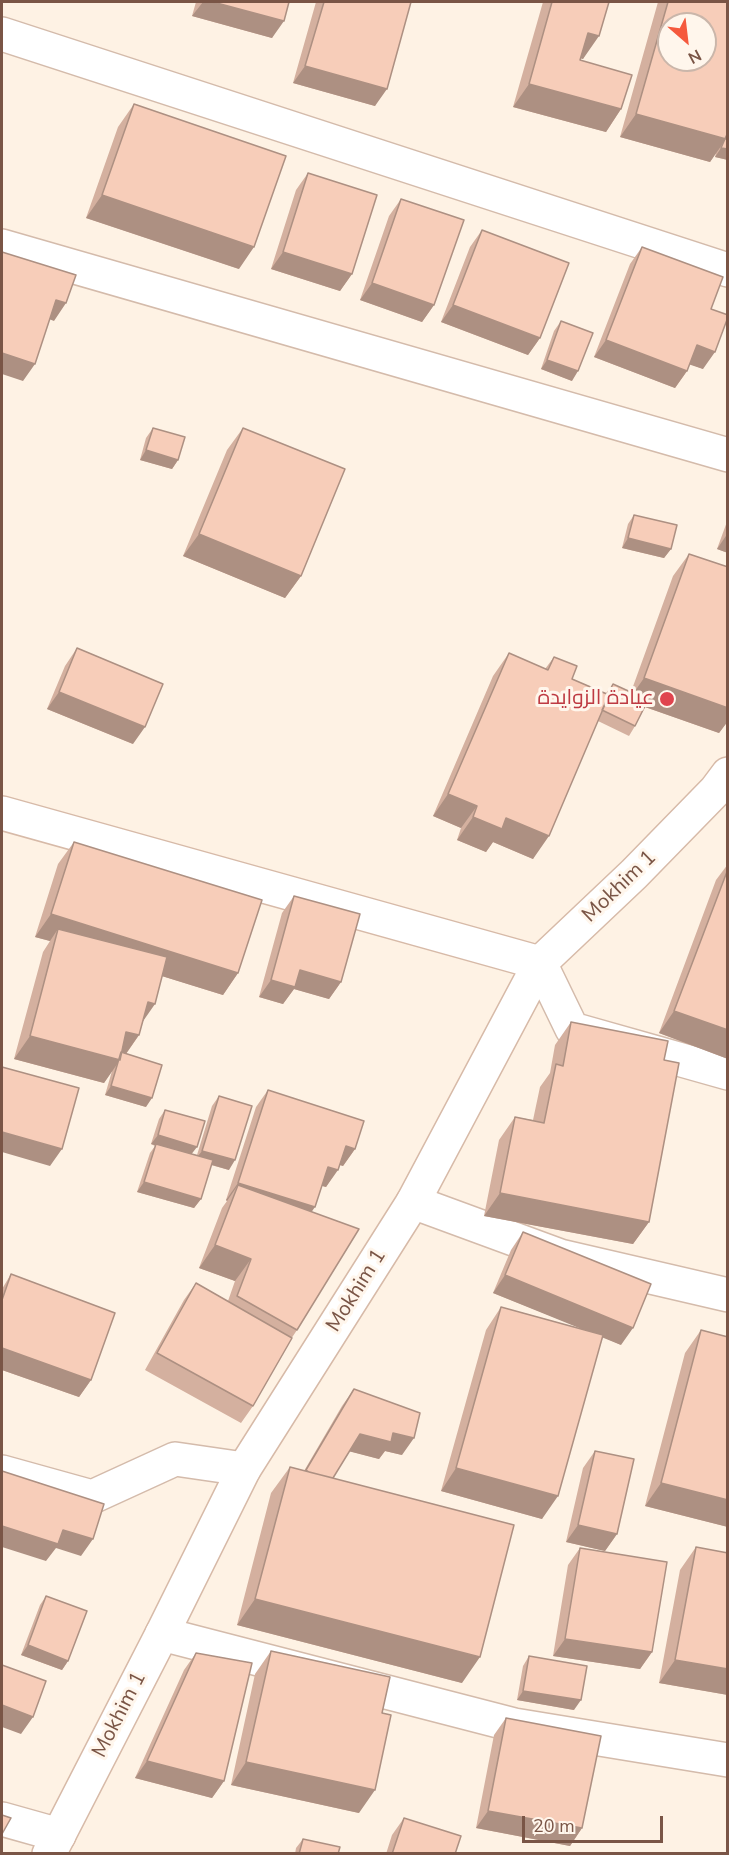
<!DOCTYPE html>
<meta charset="utf-8">
<style>
body{margin:0}
#map{position:relative;width:729px;height:1855px;overflow:hidden;background:#fef2e4;font-family:"Nunito Sans",sans-serif}
canvas{display:block}
.frame{position:absolute;inset:0;border:3px solid #7a5546;pointer-events:none}
.north{position:absolute;left:657px;top:12px;width:60px;height:60px;box-sizing:border-box;background:#fff6ec;border:2px solid #cab6aa;border-radius:50%;rotate:152deg;font-size:16px;font-weight:700;line-height:24px;text-align:center;color:#7a5546}
.north::after{content:'';display:block;margin:auto;width:21px;height:27px;background:#f5593d;clip-path:polygon(50% 0,100% 100%,50% 72%,0 100%)}
.scale{position:absolute;left:522px;top:1816px;width:141px;height:27px;box-sizing:border-box;border:3px solid #7a5546;border-top:0;padding-left:8px;font-size:18px;line-height:21px;white-space:nowrap;color:#7a5546;-webkit-text-stroke:4px #fff6ec;paint-order:stroke}
</style>
<div id="map">
<canvas width="729" height="1855"></canvas>
<div class="frame"></div>
<div class="north">N</div>
<div class="scale">20 m</div>
</div>
<script>
const ctx = document.querySelector('canvas').getContext('2d');
ctx.lineJoin = 'round';
function strokePath(path, color, width, dash) { ctx.strokeStyle = color; ctx.lineWidth = width; ctx.lineCap = dash ? 'butt' : 'round'; ctx.setLineDash(dash || []); ctx.stroke(path); }
function paint(path, color) { ctx.fillStyle = color; ctx.fill(path, 'evenodd'); }
function drawText(font, color, halo, rows, align = 'center') {
  ctx.font = font + ' "Nunito Sans",Cairo,sans-serif'; ctx.lineWidth = 6; ctx.setLineDash([]); ctx.textBaseline = 'middle'; ctx.strokeStyle = halo; ctx.fillStyle = color; for (const [text, x, y, turn = 0] of rows) {
    ctx.save(); ctx.translate(x, y); ctx.rotate((+turn || 0) * Math.PI / 180); ctx.textAlign = isNaN(turn) ? turn : align; if (halo) ctx.strokeText(text, 0, 0); ctx.fillText(text, 0, 0); ctx.restore();
  }
}
const street = new Path2D(`
 M2,34L728,270
 M2,246L728,455
 M540,963L572,1029L728,1073
 M413,1202L560,1256L728,1295
 M2,1472L92,1497L175,1459L244,1469
 M162,1634L514,1725L728,1760
 M2,1819L59,1835`);
const secondary = new Path2D(`
 M2,813L540,963
 M49,1854L162,1634L244,1469L413,1202L540,963L634,874L716,790L728,774`);
const wall = new Path2D(`
 M196,2H289L272,38L192,16Z
 M316,2H411L375,106L293,83Z
 M543,2H609L583,59L581,58L580,60L621,109L606,132L513,107Z
 M658,2H728V160L715,157L716,153L710,162L620,137Z
 M134,104L239,269L86,218L118,127Z
 M308,173L352,274L340,291L271,269L296,190Z
 M401,199L434,305L422,322L360,300L389,216Z
 M482,230L540,338L528,355L441,322L470,247Z
 M642,247L711,309L703,369L690,364L687,371L675,388L594,357L630,264Z
 M561,321L572,381L541,369L554,331Z
 M153,428L178,460L172,469L140,460L146,438Z
 M243,428L301,576L285,598L183,556L227,450Z
 M634,515L671,549L664,558L622,548L628,524Z
 M728,519V553L717,549Z
 M689,554L728,567V721L719,733L645,707L635,726L629,736L598,721L533,859L493,842L486,852L457,840L461,828L433,816L493,676L509,653L545,669L554,657L572,679L606,693L613,684L631,692L673,576Z
 M77,648L133,744L47,709L65,666Z
 M74,842L238,973L223,995L162,976L143,1021L139,1035L126,1054L146,1107L105,1095L112,1071L104,1083L14,1059L43,952L50,941L35,937L58,864Z
 M728,864V1059L659,1033L716,880Z
 M294,896L341,982L329,999L294,989L283,1004L259,997L282,913Z
 M571,1022L664,1060L649,1222L633,1244L484,1216L499,1140L515,1117L533,1120L540,1087L550,1073L555,1045Z
 M268,1090L355,1149L343,1166L340,1165L326,1187L322,1186L311,1212L297,1330L291,1339L253,1406L241,1423L145,1370L184,1300L196,1283L228,1301L235,1281L199,1268L222,1208L227,1201L226,1200L256,1107Z
 M219,1096L229,1170L211,1165L201,1199L194,1208L137,1192L150,1153L155,1146L151,1144L159,1119L165,1110L192,1154L197,1155L212,1106Z
 M523,1232L621,1345L603,1337L542,1519L441,1491L486,1330L501,1307L586,1330L493,1293L511,1250Z
 M11,1274L91,1380L79,1397L2,1370V1289Z
 M701,1330L728,1527L645,1506L685,1353Z
 M354,1389L402,1455L385,1451L379,1459L349,1451L333,1478L462,1683L237,1625L271,1493L290,1467L304,1471L342,1406Z
 M595,1451L617,1534L605,1551L566,1542L583,1468Z
 M696,1547L728,1553V1695L659,1683L680,1570Z
 M580,1548L652,1652L640,1669L553,1656L568,1565Z
 M46,1596L68,1661L62,1670L21,1655L40,1605Z
 M271,1651L359,1813L231,1785L255,1674Z
 M196,1653L224,1781L212,1798L135,1778L184,1670Z
 M529,1656L574,1710L517,1700L523,1666Z
 M506,1718L582,1828L570,1846L476,1828L494,1735Z
 M404,1818L455,1854H386L392,1835Z
 M303,1839L338,1854H295L296,1848Z`);
const shadedWall = new Path2D(`
 M203,2H213L284,21L272,38L192,16Z
 M588,33L599,36L583,59L572,56Z
 M305,66L387,89L375,106L293,83Z
 M529,84L621,109L606,132L513,107Z
 M636,114L726,139L710,162L620,137Z
 M721,148L728,149V160L715,157Z
 M102,195L254,247L239,269L86,218Z
 M283,252L352,274L340,291L271,269Z
 M372,283L434,305L422,322L360,300Z
 M56,300L66,303L54,321L44,317Z
 M453,305L540,338L528,355L441,322Z
 M606,340L687,371L675,388L594,357Z
 M697,345L715,352L703,369L685,363Z
 M2,353L35,364L23,381L2,374Z
 M547,360L578,371L572,381L541,369Z
 M146,450L178,460L172,469L140,460Z
 M728,533V553L717,549Z
 M199,534L301,576L285,598L183,556Z
 M628,538L671,549L664,558L622,548Z
 M644,678L728,708V721L719,733L628,701Z
 M59,692L145,727L133,744L47,709Z
 M448,794L477,806L461,828L433,816Z
 M473,817L506,818L549,836L533,859L493,842L486,852L457,840Z
 M51,914L238,973L223,995L55,943L58,929L50,941L35,937Z
 M300,970L341,982L329,999L294,989L283,1004L259,997L271,980Z
 M148,1002L155,1004L139,1027Z
 M674,1011L728,1030V1059L659,1033Z
 M126,1032L139,1035L123,1058L120,1057Z
 M30,1036L120,1060L104,1083L14,1059Z
 M111,1086L152,1098L146,1107L105,1095Z
 M2,1132L62,1149L50,1166L2,1152Z
 M158,1135L197,1147L190,1156L151,1144Z
 M346,1146L355,1149L343,1166L334,1163Z
 M202,1151L235,1160L229,1170L195,1160Z
 M328,1167L338,1170L326,1187L316,1184Z
 M144,1182L201,1199L194,1208L137,1192Z
 M238,1183L315,1207L303,1224L238,1185L227,1201L226,1200Z
 M500,1193L649,1222L633,1244L484,1216Z
 M215,1245L251,1259L235,1281L199,1268Z
 M505,1275L633,1328L621,1345L493,1293Z
 M2,1348L91,1380L79,1397L2,1370Z
 M393,1433L414,1438L402,1455L385,1451L379,1459L348,1451L360,1434Z
 M456,1468L558,1496L542,1519L441,1491Z
 M661,1483L728,1500V1527L645,1506Z
 M578,1525L617,1534L605,1551L566,1542Z
 M2,1526L63,1530L93,1539L81,1556L56,1548L46,1561L2,1547Z
 M255,1599L480,1657L462,1683L237,1625Z
 M565,1639L652,1652L640,1669L553,1656Z
 M28,1645L68,1661L62,1670L21,1655Z
 M675,1660L728,1669V1695L659,1683Z
 M523,1691L581,1700L574,1710L517,1700Z
 M2,1705L33,1717L21,1734L2,1727Z
 M147,1761L224,1781L212,1798L135,1778Z
 M246,1762L375,1790L359,1813L231,1785Z
 M488,1811L582,1828L570,1846L476,1828Z`);
const building = new Path2D(`
 M213,2H289L284,21Z
 M324,2H411L387,89L305,66Z
 M552,2H609L599,36L588,33L580,60L632,75L621,109L529,84Z
 M668,2H728V132L726,139L636,114ZM669,24H705V60H669Z
 M134,104L286,156L254,247L102,195Z
 M728,132V149L721,148Z
 M308,173L377,195L352,274L283,252Z
 M401,199L464,220L434,305L372,283Z
 M482,230L569,263L540,338L453,305Z
 M642,247L723,277L711,309L728,315V317L715,352L697,345L687,371L606,340Z
 M2,252L76,275L66,303L56,300L35,364L2,353Z
 M561,321L593,333L578,371L547,360Z
 M153,428L185,437L178,460L146,450Z
 M243,428L345,469L301,576L199,534Z
 M634,515L677,525L671,549L628,538Z
 M689,554L728,567V708L644,678Z
 M77,648L163,684L145,727L59,692Z
 M509,653L548,670L554,657L577,666L572,679L609,695L549,836L506,818L502,829L473,817L477,806L448,794Z
 M613,684L648,700L635,726L602,710L609,695L608,694Z
 M74,842L262,900L238,973L51,914Z
 M728,869V1030L674,1011Z
 M294,896L360,914L341,982L300,970L295,987L271,980Z
 M58,929L167,957L155,1004L148,1002L139,1035L126,1032L120,1060L30,1036Z
 M571,1022L668,1041L664,1060L679,1063L649,1222L500,1193L515,1117L544,1123L556,1064L563,1066Z
 M121,1052L162,1065L152,1098L111,1086Z
 M2,1067L79,1088L62,1149L2,1132Z
 M268,1090L364,1121L355,1149L346,1146L338,1170L328,1167L315,1207L238,1183Z
 M219,1096L252,1106L235,1160L202,1151Z
 M165,1110L205,1121L197,1147L158,1135Z
 M156,1144L213,1160L201,1199L144,1182Z
 M238,1185L359,1229L297,1330L237,1296L251,1259L215,1245Z
 M523,1232L651,1284L633,1328L505,1275Z
 M11,1274L115,1313L91,1380L2,1348V1300Z
 M196,1283L292,1338L253,1406L157,1353Z
 M501,1307L603,1335L558,1496L456,1468Z
 M701,1330L728,1337V1500L661,1483Z
 M354,1389L420,1413L414,1438L393,1433L391,1442L360,1434L333,1478L309,1472L306,1470Z
 M595,1451L634,1459L617,1534L578,1525Z
 M290,1467L514,1525L480,1657L255,1599Z
 M2,1471L104,1504L93,1539L63,1530L58,1544L2,1526Z
 M696,1547L728,1553V1669L675,1660Z
 M580,1548L667,1562L652,1652L565,1639Z
 M46,1596L87,1611L68,1661L28,1645Z
 M271,1651L390,1677L382,1713L391,1715L375,1790L246,1762Z
 M196,1653L252,1663L224,1781L147,1761Z
 M529,1656L587,1666L581,1700L523,1691Z
 M2,1665L46,1681L33,1717L2,1705Z
 M506,1718L601,1736L582,1828L488,1811Z
 M2,1815L11,1818L2,1834Z
 M404,1818L461,1836L455,1854H392Z
 M303,1839L340,1847L338,1854H299Z`);
const markers = [
 [667,699,8,"#e0444e"]
];
const healthNames = [
 ["عيادة الزوايدة",654,699]
];
const streetNames = [
 ["Mokhim 1",620,887,-44],
 ["Mokhim 1",357,1291,-58],
 ["Mokhim 1",120,1715,-63]
];
strokePath(street, '#d4bbab', 36);
strokePath(secondary, '#d7baa8', 36);
strokePath(street, '#fff', 33);
strokePath(secondary, '#fff', 33);
paint(wall, '#d4b09f');
paint(shadedWall, '#ad9082');
paint(building, '#f7cdb9');
strokePath(building, '#ad9082', 1.5);
for (const [x, y, r, color] of markers) { const dot = new Path2D(); dot.arc(x, y, r, 0, 2 * Math.PI); ctx.fillStyle = color; ctx.fill(dot); strokePath(dot, '#fff6ec', 2); }
drawText('21px', '#be3a42', '#fff6ec', healthNames, 'right');
drawText('21px', '#7a5546', '#fff6ec', streetNames);
</script>
